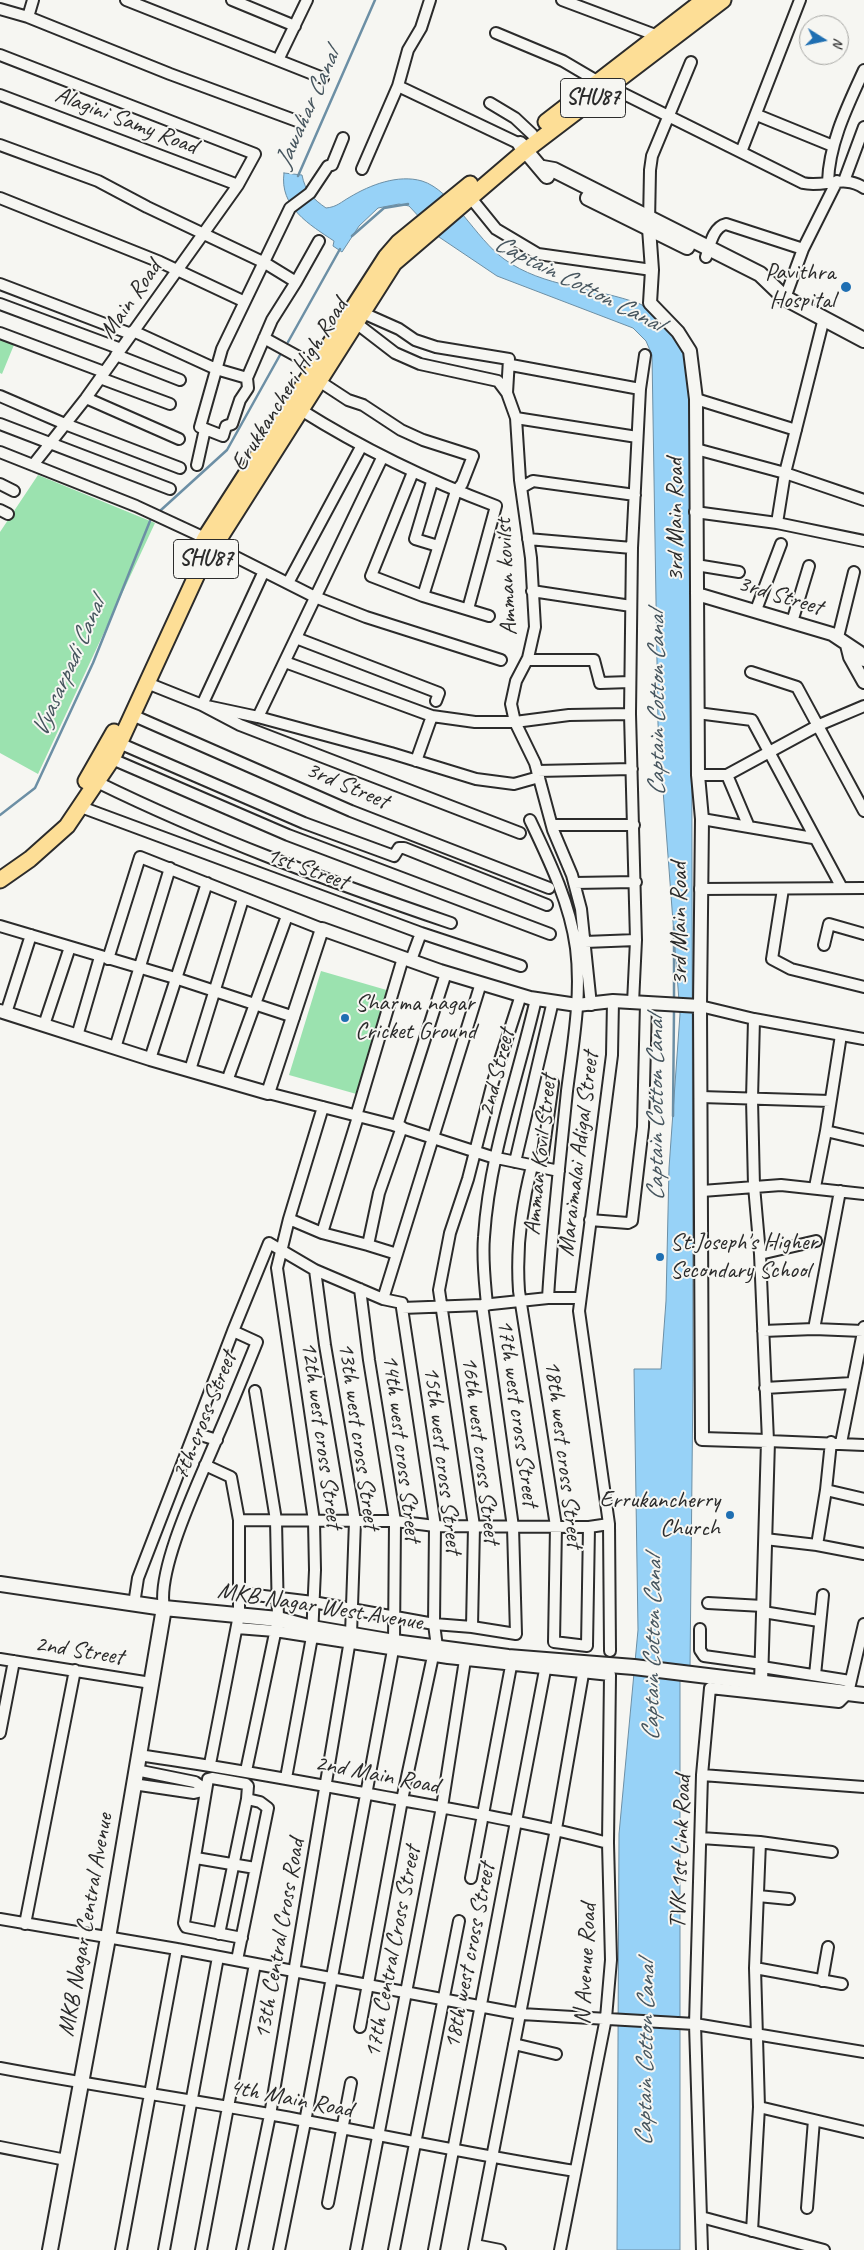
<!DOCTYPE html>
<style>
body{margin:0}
#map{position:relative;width:864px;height:2250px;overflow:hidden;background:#f6f6f2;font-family:Caveat,sans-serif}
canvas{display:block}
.north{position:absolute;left:799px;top:15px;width:50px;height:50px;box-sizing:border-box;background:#f6f6f2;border:1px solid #a5a5a2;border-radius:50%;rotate:100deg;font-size:14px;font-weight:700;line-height:20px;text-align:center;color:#2b2b2b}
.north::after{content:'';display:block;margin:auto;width:18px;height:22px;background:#1f6fb2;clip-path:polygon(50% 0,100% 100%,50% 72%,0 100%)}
</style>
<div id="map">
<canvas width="864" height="2250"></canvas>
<div class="north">N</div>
</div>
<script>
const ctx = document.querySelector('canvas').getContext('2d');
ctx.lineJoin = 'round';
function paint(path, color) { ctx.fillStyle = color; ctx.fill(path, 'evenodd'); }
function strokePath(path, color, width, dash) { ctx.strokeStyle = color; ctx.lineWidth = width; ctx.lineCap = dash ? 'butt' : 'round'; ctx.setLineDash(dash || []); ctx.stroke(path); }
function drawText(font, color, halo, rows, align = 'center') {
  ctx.font = font + ' Caveat,sans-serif'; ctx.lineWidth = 4; ctx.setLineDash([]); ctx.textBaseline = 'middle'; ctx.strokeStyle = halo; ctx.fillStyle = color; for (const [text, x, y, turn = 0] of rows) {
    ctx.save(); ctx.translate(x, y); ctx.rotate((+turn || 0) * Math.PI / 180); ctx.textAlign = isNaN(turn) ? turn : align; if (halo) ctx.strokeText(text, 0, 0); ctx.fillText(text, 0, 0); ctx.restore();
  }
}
const green = new Path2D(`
 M0,335L16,340L2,374L0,373Z
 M38,475L155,523L38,774L0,753V532Z
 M321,971L390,991L360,1095L289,1075Z`);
const water = new Path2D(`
 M284,173L302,175C305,191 313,199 326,208C337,207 341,202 350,197C370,185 398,174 422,181C452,190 476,239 504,259C544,288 595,287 640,304C653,310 676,334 683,347C687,354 689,364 691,372L693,1376L690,1671L680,1672V2250H617L619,1834L638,1630L634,1369H661L666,1301L669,1168L680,1014L658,724L652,355L646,341L633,328L497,276L436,235L409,206L399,204L378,208L359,226L342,252L333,246L334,241C310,225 279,207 284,173Z`);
const stream = new Path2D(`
 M298,176L375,0
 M352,236L384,208L408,204
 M288,342L340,249
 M161,510L227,450L280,355
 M0,815L35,788L93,663L150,521
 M674,1001V927
 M673,1116L674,1009`);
const minor = new Path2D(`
 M126,0L323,78
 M232,0L295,26
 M562,0L658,36
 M0,9L28,17L170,74L297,121
 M28,17L33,0
 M496,33L563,61L597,81
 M0,55L255,154L238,185L86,398L33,465
 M278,60L307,0
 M398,86L520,144
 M608,86L803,183C824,188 844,174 864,188
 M0,95L238,185
 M490,103L515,118L532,134
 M757,115L833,146
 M0,145L98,181L147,207L265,263L296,282
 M741,152L800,0
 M362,169L398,86L408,50L421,28L430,0
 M844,181L864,127
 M828,182C829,143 848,105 864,70
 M470,197L496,229L538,254L652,270
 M0,198L160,262L243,301
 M649,223L650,170L652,156L691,62
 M319,241L296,282L272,320L247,378L248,388L240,400L232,424L226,426L223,436L200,427L222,349L290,208L310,193L328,166L332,165L343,138
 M706,257C710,245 713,227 726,224L803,249
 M0,284L131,334
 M785,298L803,249L837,181
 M0,304L121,349
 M363,313L399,329L415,340L436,347L509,359L507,393
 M356,323L395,353L420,364L498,381L507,393L516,418L520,480L531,558L535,627L528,658L516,681L511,704L515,722L535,763L553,830L572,875L581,909L591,1005
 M133,331L216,369L247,378
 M0,333L104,372
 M264,338L315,366
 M116,355L180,380
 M511,365L640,389
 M100,378L170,404
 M319,381L348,400L363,405L401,430L423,440L473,456L462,484L456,491L423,596
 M0,396L65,424L180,468
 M86,398L179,439
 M696,399L796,430
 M301,410C363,449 427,480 496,506L468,609
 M516,418L637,437
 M0,424L170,489
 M696,449L785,473L864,500
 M0,452L136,506L205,538L214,546L315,597L366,617L501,660
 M197,465L205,429
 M413,472L371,576L423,596L489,616
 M432,482L415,539L438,546
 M0,484L14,491
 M522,487L533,481L635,495
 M0,510L8,514
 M695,512L777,523L864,541
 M777,523L785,473L824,318
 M528,539L632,548
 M696,565L739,572
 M264,571L202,705L240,725L520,833
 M288,583L361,447
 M532,591L631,606
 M756,610L781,544
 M792,622L809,566
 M838,637L854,572
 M296,638L439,693L436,701
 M527,660H594L600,683L630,682
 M285,662L432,716L475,722H515L569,715L630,714
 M751,672L797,687L864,811
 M147,683L202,705L258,717L391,753L476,779L514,784L539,777
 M697,713L752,720L842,888
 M132,715L351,811L549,888
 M258,717L382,458
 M119,743L304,823L394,856L399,848H404L547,905
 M112,759L288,835L550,934
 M416,761L432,716
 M537,771L632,769
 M698,775H727L819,725L864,706
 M727,775L749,827
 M97,782C211,838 331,882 451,923
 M81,807L421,933L521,966
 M702,819L813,838
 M530,820C549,860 570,903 576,948C582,995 573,1044 567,1091C560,1160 552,1228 548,1298
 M552,825H634
 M574,883L636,882
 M700,889L864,888
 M783,889L772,959L791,969L864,987
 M0,926L175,978L294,1017
 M585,942L636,940
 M824,945L829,924L864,934
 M108,959L140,857L322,929
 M411,960L421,933
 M633,1003L636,940L630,714L632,548L640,389L645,355
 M700,1006L754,1019L864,1039
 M6,1013L31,935
 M754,1019L752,1099L754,1186L760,1254L768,1441L864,1445
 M44,1025L70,947
 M77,1036L100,957
 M115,1048L170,868
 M150,1059L207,883
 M190,1070L243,899
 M227,1081L287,916
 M268,1093L393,1125L492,1157L559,1171
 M701,1097L830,1101
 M397,1126L446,973
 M826,1131L864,1140
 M515,1162L553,1001
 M532,1166C521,1208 516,1248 519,1291L556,1526L554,1642L587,1646L589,1527
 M541,1167L553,1083
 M815,1187L826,1131L841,1035
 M702,1191L781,1185L864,1194
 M289,1219L322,1233L357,1120L356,1116L403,958
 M590,1220L628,1223L632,1221L643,1127L646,1003
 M322,1233L368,1245L379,1193L402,1127
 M368,1245L397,1254
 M760,1254L816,1241
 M360,1289L369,1360L395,1521L394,1642
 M383,1299L481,983
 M487,1305C485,1282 482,1260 484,1237C489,1156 518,1077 536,999
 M402,1308L435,1526L434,1624L437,1647
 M814,1329L863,1331
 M763,1331L814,1329L840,1191
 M765,1388L852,1383
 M194,1433L233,1331
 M841,1443L864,1327
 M205,1465L231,1477L239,1520V1615L210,1764
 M826,1490L864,1499
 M239,1520L395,1521L435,1526L589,1527L609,1524
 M765,1539L817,1545L864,1554
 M817,1545L826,1490L831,1442
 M239,1593L313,1602L434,1624L472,1627L516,1634L513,1527L482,1305
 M708,1603L763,1606
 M134,1604L138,1578L194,1433L217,1440
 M164,1608C156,1569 201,1477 217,1438C231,1406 244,1374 257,1342L233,1331L269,1243L315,1270L383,1299L402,1303V1308L482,1305L548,1298H580
 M763,1612L819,1621
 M472,1627L474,1526L439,1290L450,1233L468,1179L493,1082L521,995
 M237,1628L275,1631L448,1658L610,1675L608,1843L611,1960L606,2018L560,2250
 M700,1629V1650L704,1656L762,1664
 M610,1651L609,1524L579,1311L612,1055L613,1001
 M0,1659L151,1683
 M762,1667L850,1681
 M815,1675L823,1595
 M0,1733L14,1661
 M138,1755C225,1767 310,1783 396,1799C467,1812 538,1824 608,1843
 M246,1771L278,1619L276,1520L255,1391
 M702,1775L864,1787
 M286,1778L312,1637L315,1570L314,1521L277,1268L289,1219L323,1107
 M133,1784L194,1793L206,1790L195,1782L136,1770
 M701,1838L760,1842L832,1852
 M196,1858L255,1868
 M471,1878L511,1666
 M758,1896L789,1899
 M0,1919L177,1949L521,2014L695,2024L864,2052
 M25,1924L75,1670
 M219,1934L247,1799
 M237,1960L268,1808L260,1802L247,1799L248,1786L246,1784L212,1778L208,1779L184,1923L186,1927L191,1928L242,1938
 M755,1968L842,1984
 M822,1981L828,1947
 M360,2027L402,1800L433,1656
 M514,2044L556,2054
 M0,2068C90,2085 180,2098 269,2114C371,2133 473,2155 575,2171
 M759,2107L864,2132
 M0,2147L66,2160
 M328,2203L351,2083
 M807,2208L814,2120
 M701,2217L824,2250
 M752,2231L759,2107L755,1968L760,1842
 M475,2245L500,2250
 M121,2250L177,1949
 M164,2250L218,1957
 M201,2250L255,1964
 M242,2250L270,2115L351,1634L355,1521L325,1345L315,1270
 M279,2250L305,2122L393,1650
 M356,2250L442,1807L465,1660
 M394,2250L459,1921
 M434,2250L545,1670
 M474,2250L556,1829L583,1674
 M702,2250L695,2024L702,1775L710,1688L839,1702L848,1693L864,1624`);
const tertiary = new Path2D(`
 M649,228L652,270L650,303L678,332L690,351L696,399L698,775L702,819L700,1006L702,1439L768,1441L761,1683
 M697,594L832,634L859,652L864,660
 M847,645L850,657L864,682
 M0,1011L150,1059L268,1093L322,929L440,971L530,998L577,1005L613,1001L700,1006`);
const secondary = new Path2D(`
 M520,144L547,176
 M543,168L554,170L760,274L785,298L864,340
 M588,198L687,247
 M0,1584L164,1608L278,1619L312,1628L394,1642L508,1657L634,1667L864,1695
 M50,2250L108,1938L164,1608`);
const primary = new Path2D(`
 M546,122L704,0
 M192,566L205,538L386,257L399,242L470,184
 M86,781L114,732
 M0,880L30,859L67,826L112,759L198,572L394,263L526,150L723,0`);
const markers = [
 [846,287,6,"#1f6fb2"],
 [345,1018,5,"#1f6fb2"],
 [660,1257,5,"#1f6fb2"],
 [730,1515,5,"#1f6fb2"]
];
const shields = [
 [593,98,65],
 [206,559,65]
];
const shieldNames = [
 ["SHU87",593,98],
 ["SHU87",206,559]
];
const streetNames = [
 ["Alagini Samy Road",126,121,21],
 ["Main Road",131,300,-55],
 ["Erukkancheri High Road",290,385,-58],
 ["3rd Main Road",676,520,-90],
 ["Amman kovilst",507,577,-93],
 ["3rd Street",780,596,17],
 ["3rd Street",347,786,23],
 ["1st Street",307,869,20],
 ["3rd Main Road",680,924,-90],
 ["2nd Street",497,1073,-76],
 ["Maraimalai Adigal Street",579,1154,-83],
 ["Amman Kovil Street",541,1155,-84],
 ["17th west cross Street",517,1413,82],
 ["7th cross Street",205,1416,-68],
 ["12th west cross Street",321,1435,82],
 ["13th west cross Street",358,1436,82],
 ["14th west cross Street",401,1448,83],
 ["16th west cross Street",480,1450,83],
 ["18th west cross Street",563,1454,83],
 ["15th west cross Street",442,1460,83],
 ["MKB Nagar West Avenue",320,1607,9],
 ["2nd Street",79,1651,9],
 ["2nd Main Road",377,1775,11],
 ["TVK 1st Link Road",681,1852,-88],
 ["MKB Nagar Central Avenue",86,1925,-80],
 ["13th Central Cross Road",280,1939,-80],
 ["17th Central Cross Street",393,1952,-79],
 ["18th west cross Street",470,1956,-79],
 ["N Avenue Road",586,1964,-87],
 ["4th Main Road",291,2099,11]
];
const poiNames = [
 ["Pavithra",835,273],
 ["Hospital",835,301],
 ["Sharma nagar",355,1004,"left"],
 ["Cricket Ground",355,1032,"left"],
 ["St.Joseph's Higher",670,1243,"left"],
 ["Secondary School",670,1271,"left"],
 ["Errukancherry",720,1501],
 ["Church",720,1529]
];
const waterNames = [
 ["Jawahar Canal",308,109,-66],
 ["Captain Cotton Canal",578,284,27],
 ["Vyasarpadi Canal",69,668,-66],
 ["Captain Cotton Canal",657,704,-90],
 ["Captain Cotton Canal",656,1109,-90],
 ["Captain Cotton Canal",653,1649,-89],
 ["Captain Cotton Canal",646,2054,-89]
];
paint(green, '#9be2af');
paint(water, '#97d2f7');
strokePath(water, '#6c8fa5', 1);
strokePath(stream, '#6c8fa5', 2.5);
strokePath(minor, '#2b2b2b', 14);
strokePath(tertiary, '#2b2b2b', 16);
strokePath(secondary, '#2b2b2b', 18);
strokePath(primary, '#2b2b2b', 19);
strokePath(minor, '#f6f6f2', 10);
strokePath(tertiary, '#f6f6f2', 12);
strokePath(secondary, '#f6f6f2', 14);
strokePath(primary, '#fdde96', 15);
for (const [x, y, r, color] of markers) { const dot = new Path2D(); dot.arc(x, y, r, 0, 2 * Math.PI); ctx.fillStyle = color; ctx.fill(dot); strokePath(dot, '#f6f6f2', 2); }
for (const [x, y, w] of shields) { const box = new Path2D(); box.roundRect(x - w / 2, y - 19.5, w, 39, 4); ctx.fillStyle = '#f6f6f2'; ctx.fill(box); strokePath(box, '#2b2b2b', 1); }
drawText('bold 22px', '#2b2b2b', null, shieldNames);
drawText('24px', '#2b2b2b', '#f6f6f2', streetNames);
drawText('24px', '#2b2b2b', '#f6f6f2', poiNames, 'right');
drawText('italic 25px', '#46555e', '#f6f6f2', waterNames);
</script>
